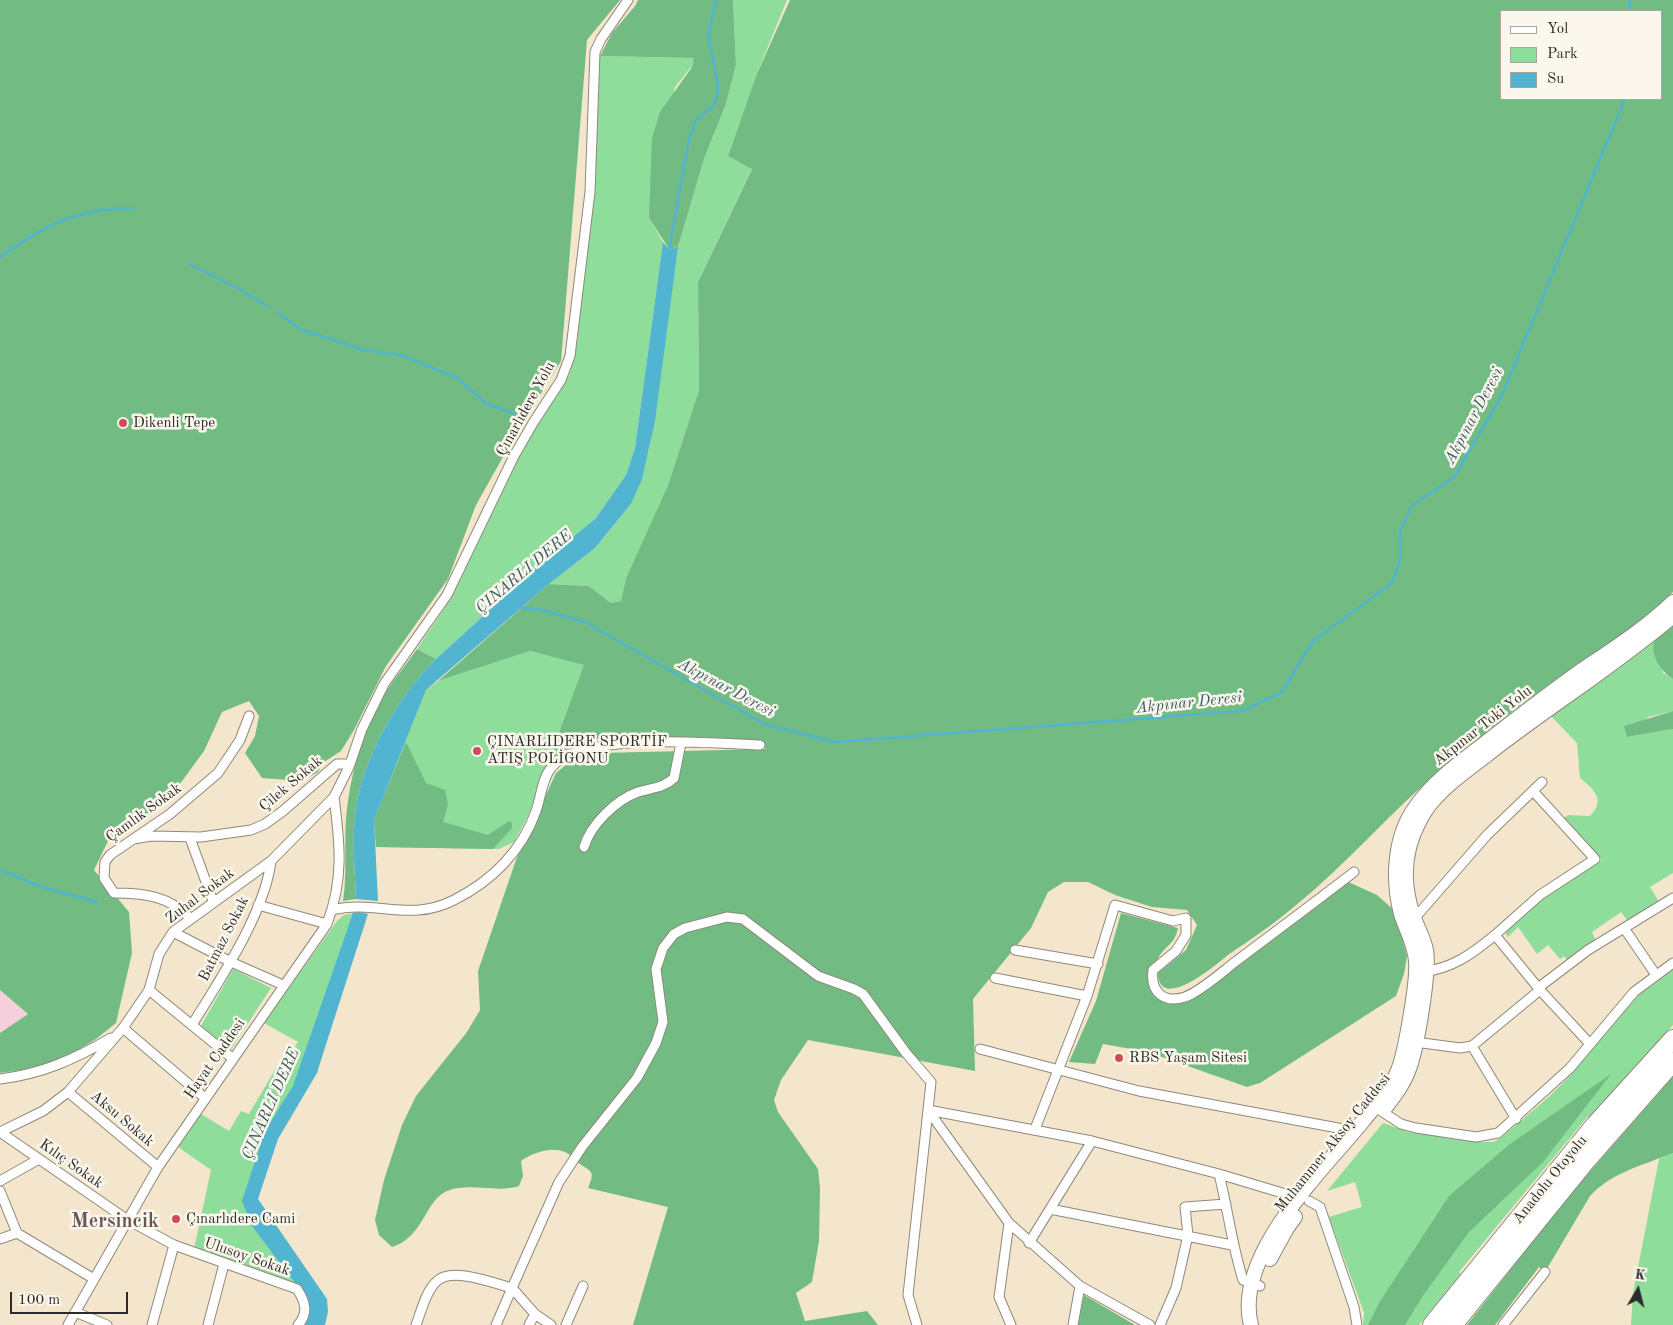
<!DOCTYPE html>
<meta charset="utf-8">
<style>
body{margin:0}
#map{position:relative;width:1673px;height:1325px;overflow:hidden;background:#f3e6cc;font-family:"Old Standard TT",serif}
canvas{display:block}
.legend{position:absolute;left:1500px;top:10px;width:162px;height:90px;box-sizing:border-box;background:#fbf7ec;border:1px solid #a8a59f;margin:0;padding:6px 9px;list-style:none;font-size:15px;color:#2b2b2b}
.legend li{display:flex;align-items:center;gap:10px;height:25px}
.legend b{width:25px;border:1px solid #a8a59f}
.north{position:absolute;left:1613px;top:1265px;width:50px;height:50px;-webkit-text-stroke:4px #fbf7ec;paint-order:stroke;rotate:8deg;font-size:14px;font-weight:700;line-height:20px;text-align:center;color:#2b2b2b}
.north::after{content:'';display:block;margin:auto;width:18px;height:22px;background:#2b2b2b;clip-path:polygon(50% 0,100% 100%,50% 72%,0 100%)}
.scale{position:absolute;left:10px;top:1292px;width:118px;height:22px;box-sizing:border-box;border:2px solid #2b2b2b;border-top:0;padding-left:6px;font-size:15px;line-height:18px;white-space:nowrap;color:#2b2b2b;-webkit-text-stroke:4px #fbf7ec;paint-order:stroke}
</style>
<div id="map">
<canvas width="1673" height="1325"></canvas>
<ul class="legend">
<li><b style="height:6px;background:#fff"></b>Yol</li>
<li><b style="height:14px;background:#8edd9b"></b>Park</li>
<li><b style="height:14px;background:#51b4d0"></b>Su</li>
</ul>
<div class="north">K</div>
<div class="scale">100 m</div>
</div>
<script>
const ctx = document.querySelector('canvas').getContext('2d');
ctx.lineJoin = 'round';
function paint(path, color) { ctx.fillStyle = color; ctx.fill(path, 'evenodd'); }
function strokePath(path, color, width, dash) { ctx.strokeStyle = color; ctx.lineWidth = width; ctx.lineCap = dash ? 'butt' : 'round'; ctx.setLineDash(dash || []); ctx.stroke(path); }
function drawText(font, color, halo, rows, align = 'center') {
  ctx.font = font + ' "Old Standard TT",serif'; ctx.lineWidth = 5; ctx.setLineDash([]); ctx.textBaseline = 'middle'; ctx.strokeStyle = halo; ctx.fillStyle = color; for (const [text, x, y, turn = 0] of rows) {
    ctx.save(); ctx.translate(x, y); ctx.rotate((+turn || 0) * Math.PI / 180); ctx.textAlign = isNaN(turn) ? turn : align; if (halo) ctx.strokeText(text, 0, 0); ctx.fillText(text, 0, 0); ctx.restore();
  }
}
const built = new Path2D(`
 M0,990L28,1014L0,1033Z`);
const green = new Path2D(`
 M733,0H787L756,76L728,156L752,168L698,282L699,390L668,485L626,578L621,601L611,603L589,586L549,584L595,548L631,504L649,449L678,247L704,159L726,104L736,65Z
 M600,56L695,58L692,66L675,87L649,218L663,242L635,448L626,475L596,518L538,566L436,659L417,649L451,599L520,456L542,414L569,376L576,350L592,213Z
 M1656,636L1663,673L1673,679V711L1648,717L1628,737L1673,729V873L1650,887L1659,902L1628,921L1621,912L1592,932L1596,941L1567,960L1564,956L1560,959L1548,945L1537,954L1518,927L1508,937L1504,931L1556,889L1602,860L1564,818L1568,815L1590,816C1606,800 1594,789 1580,778L1577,743L1550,715Z
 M530,651L585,665L528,816L514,842L499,849L376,847L374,820L426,690L438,681Z
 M360,912L252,1195L316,1292L194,1249L211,1170L174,1144L196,1111L229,1131L241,1111L249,1114L285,1053L289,1055L298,1042L264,1023L337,921L344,915Z
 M1673,967V1025L1590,1119L1588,1116L1459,1272L1461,1274L1419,1325H1363L1364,1313L1329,1217L1362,1207L1355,1182L1327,1191L1383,1123L1408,1132L1482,1142H1494L1503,1136C1523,1119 1544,1102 1563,1083C1601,1043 1626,999 1673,967Z
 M233,969L271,988L230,1051L201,1026Z
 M1673,1153V1325H1631L1633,1293L1659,1159Z`);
const forest = new Path2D(`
 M0,0H620L587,40L561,361L517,432L476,505L448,579L386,666L354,730L341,751L324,762L318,772L302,781L262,778L245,753L255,736L259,716L249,701L222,712L204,751L169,799L109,839L94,870L129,912L132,953L116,1023L96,1039L60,1061L21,1070L0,1073V1033L28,1014L0,990Z
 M638,0H733L736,65L726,104L704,159L678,247L669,249L649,218L652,138L660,112L692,67L694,58L600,56L612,33L635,6Z
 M790,0H1673V592C1635,632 1584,659 1540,691C1507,715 1476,741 1445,766C1392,810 1348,863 1295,906C1274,924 1251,939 1228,955C1216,965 1159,1013 1158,973L1186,950L1197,925L1187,910L1152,907L1115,895L1088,882H1064L1048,892L1031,928L973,999L975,1071L808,1040L781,1080L774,1100L778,1112L818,1169L820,1188L819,1241L812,1282L796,1293L805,1321L867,1311L878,1325H633L668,1207L588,1188C596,1170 591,1172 577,1162C574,1159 570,1154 565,1152C551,1146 532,1153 521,1161L523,1176L519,1186C498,1193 473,1183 450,1190C424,1198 426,1236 392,1247L379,1235L375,1220L384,1180L402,1125L416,1096L467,1032L480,1010L478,971L516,860L556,773L576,757L601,753L766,749L756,741L640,738L599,739L578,743L549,760L584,665L530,651L438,681L549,584L589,586L611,603L621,601L626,578L668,485L699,390L698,282L752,169L728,156L756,76ZM1502,11H1662V99H1502Z
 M1673,622V679C1660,671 1646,650 1658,635C1662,630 1668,626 1673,622Z
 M417,649L436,659C398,696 360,762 355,816C352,843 355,872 356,899L343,901C348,870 343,840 347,809C350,780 359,747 370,720C381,694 401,672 417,649Z
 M1673,711V729L1627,737L1624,726Z
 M406,742L426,783L445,790L448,805L443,822L488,835L509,821L512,823V828L493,849L376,847L374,820Z
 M1344,880L1377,895L1395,911L1407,956L1404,974L1396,996L1260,1083L1247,1087L1148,1052L1103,1044L1095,1064L1069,1062L1096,1001L1121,913L1178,928C1175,943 1169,943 1160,955C1155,963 1153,973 1151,983L1167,997H1185Z
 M1611,1074L1543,1162L1469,1232L1422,1297L1405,1325H1368L1379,1303L1449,1196L1510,1144Z
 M1673,1077V1153C1644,1165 1612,1172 1590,1196L1545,1272L1539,1267L1495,1325H1467L1570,1194Z
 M1084,1295L1135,1325H1078Z`);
const water = new Path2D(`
 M663,242L669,249L678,247L655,421L642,479L631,504L595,548L549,584L426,690L374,820L378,901L356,899C355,872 352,843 355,816C360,762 398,696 436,659L538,566L596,518L626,475L635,448Z
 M360,912L368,914L321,1060L317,1073L278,1139L258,1199L327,1299L328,1312L325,1325H305L309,1317L308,1300L252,1226L242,1201L265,1131L293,1086L353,913Z`);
const stream = new Path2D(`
 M1629,0L1630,11
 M669,249L689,139L695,121L714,105L717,95L718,84L708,36L716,0
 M0,257C47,224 74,209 133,208
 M189,264L243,291L267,306
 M277,312L300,329L364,350L401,355L457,378L487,404L515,414
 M519,607L546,611L587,623L764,724L834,742L1242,711L1281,693L1313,641L1392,583L1400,560V531L1412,506L1454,477L1502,395L1625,99
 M0,870L42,887L97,902`);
const minor = new Path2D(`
 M1533,791L1595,859L1540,895L1495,935L1540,990
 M190,838L213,901
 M134,839L151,836L201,837L251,830L265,824L283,811L337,764H350
 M584,847C591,824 616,800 638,792C651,788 664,788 674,778L681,743
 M258,905L327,924
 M332,910C376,899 409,923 454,900C492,881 522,851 536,811C541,797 542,779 551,768C578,731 716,743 760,745
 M190,918C169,896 144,893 114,893L104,878L105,862L110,855L170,814L218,773L240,740L249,716
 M1414,919L1487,835L1542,782
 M1624,928L1656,975
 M173,932L231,962L283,985
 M1015,950L1098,964
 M1423,972C1453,968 1472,954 1495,935
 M995,978L1087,996
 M1538,988L1588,950L1673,898
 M149,990L232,1058
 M192,1025C219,981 265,913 271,861
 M123,1028L205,1098
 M1415,1042L1460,1048L1472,1046L1540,990L1590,1044
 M1472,1046L1516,1119
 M980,1049L1139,1091L1354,1131
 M0,1079C42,1074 75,1059 111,1038
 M68,1092L158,1167
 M1375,1107L1401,1124L1416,1128L1476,1137L1498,1133L1570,1068L1634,992L1673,963
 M928,1110L1009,1223L1080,1286L1150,1325
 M928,1110L1092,1141L1219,1174
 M1035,1129L1087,996L1115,905L1173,921L1186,918V935L1176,951L1153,970C1150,992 1164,1004 1185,997C1201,991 1222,972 1235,962C1275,932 1315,902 1354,872
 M0,1132L43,1111L68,1092L123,1028L149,990L159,954L173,932L271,861L334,797L349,767L362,729L384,684L447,595L514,456L533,423L561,380L570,356L590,192L595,52L601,39L628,0
 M0,1132L126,1219L174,1245L297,1289C305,1301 309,1313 298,1325
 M0,1181L39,1159
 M0,1191L17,1233L94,1279
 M1309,1201L1320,1207L1354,1307L1357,1325
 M1050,1209L1232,1245
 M1009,1223L999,1297L1011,1325
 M0,1239L17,1233
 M1029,1243L1092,1141
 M1260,1286L1243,1280C1232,1245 1228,1210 1219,1174L1299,1198
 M75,1312L107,1325
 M68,1325L158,1167L327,924C344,879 340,844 334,797
 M152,1325L174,1245
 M208,1325L224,1264
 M416,1325C421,1312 426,1291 436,1282C451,1266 493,1283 512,1288L559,1182L582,1147L637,1078L656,1043L663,1022L656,969L663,948L674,934L685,928L727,917L743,919L818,976L854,989L863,994L906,1053L931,1082L908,1295L917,1325
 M496,1325L512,1288L535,1314L551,1325
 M529,1325L535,1314
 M566,1325L583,1286
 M1073,1325L1080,1286
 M1160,1325L1176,1288L1188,1235L1185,1207L1226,1204
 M1503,1325L1545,1272`);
const secondary = new Path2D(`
 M1385,1108C1395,1095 1405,1082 1410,1066C1417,1046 1430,970 1426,950C1424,939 1418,929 1414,918C1402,885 1403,851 1420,820C1433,793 1464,773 1488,754C1548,707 1614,666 1673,616
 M1270,1259L1287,1228L1295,1217
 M1251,1325C1233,1256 1322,1171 1363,1121C1375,1106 1389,1091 1397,1073C1405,1056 1418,980 1416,961C1415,944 1406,930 1401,914C1392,878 1394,835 1417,805C1434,781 1461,762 1484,744C1516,719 1548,694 1582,670C1613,649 1646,628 1673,602`);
const motorway = new Path2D(`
 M1432,1325L1594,1126L1673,1039
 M1453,1325L1585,1162L1673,1062`);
const markers = [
 [123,423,5,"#d1495b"],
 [477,751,5,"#d1495b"],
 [1119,1058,5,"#d1495b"],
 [176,1219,5,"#d1495b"]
];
const streetNames = [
 ["Çınarlıdere Yolu",526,409,-61],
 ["Akpınar Toki Yolu",1483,726,-38],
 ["Çilek Sokak",291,784,-40],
 ["Çamlık Sokak",144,813,-36],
 ["Zuhal Sokak",200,896,-37],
 ["Batmaz Sokak",224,939,-63],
 ["Hayat Caddesi",215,1059,-55],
 ["Aksu Sokak",122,1119,40],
 ["Muhammer Aksoy Caddesi",1333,1143,-51],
 ["Kılıç Sokak",71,1164,35],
 ["Anadolu Otoyolu",1550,1180,-51],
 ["Ulusoy Sokak",247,1257,19]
];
const poiNames = [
 ["Dikenli Tepe",133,423],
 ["ÇINARLIDERE SPORTİF",487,742],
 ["ATIŞ POLİGONU",487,759],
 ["RBS Yaşam Sitesi",1129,1058],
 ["Çınarlıdere Cami",186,1219]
];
const waterNames = [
 ["Akpınar Deresi",1474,416,-62],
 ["ÇINARLI DERE",524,572,-40],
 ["Akpınar Deresi",726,688,28],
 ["Akpınar Deresi",1189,703,-6],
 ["ÇINARLI DERE",271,1104,-66]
];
const districtNames = [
 ["Mersincik",115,1222]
];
paint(built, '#f5cfdc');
paint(green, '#8edd9b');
paint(forest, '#72bc83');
paint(water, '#51b4d0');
strokePath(stream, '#51b4d0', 2.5);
strokePath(minor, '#8f887c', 11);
strokePath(secondary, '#8f887c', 16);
strokePath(motorway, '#8f887c', 20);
strokePath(minor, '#fff', 9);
strokePath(secondary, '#fff', 14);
strokePath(motorway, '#fff', 18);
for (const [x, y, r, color] of markers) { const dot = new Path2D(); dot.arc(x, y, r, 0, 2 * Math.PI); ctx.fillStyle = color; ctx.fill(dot); strokePath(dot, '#fbf7ec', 2); }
drawText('15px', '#2b2b2b', '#fbf7ec', streetNames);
drawText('15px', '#2b2b2b', '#fbf7ec', poiNames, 'left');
drawText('italic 16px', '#385b65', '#fbf7ec', waterNames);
drawText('bold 20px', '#685554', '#fbf7ec', districtNames);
</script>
